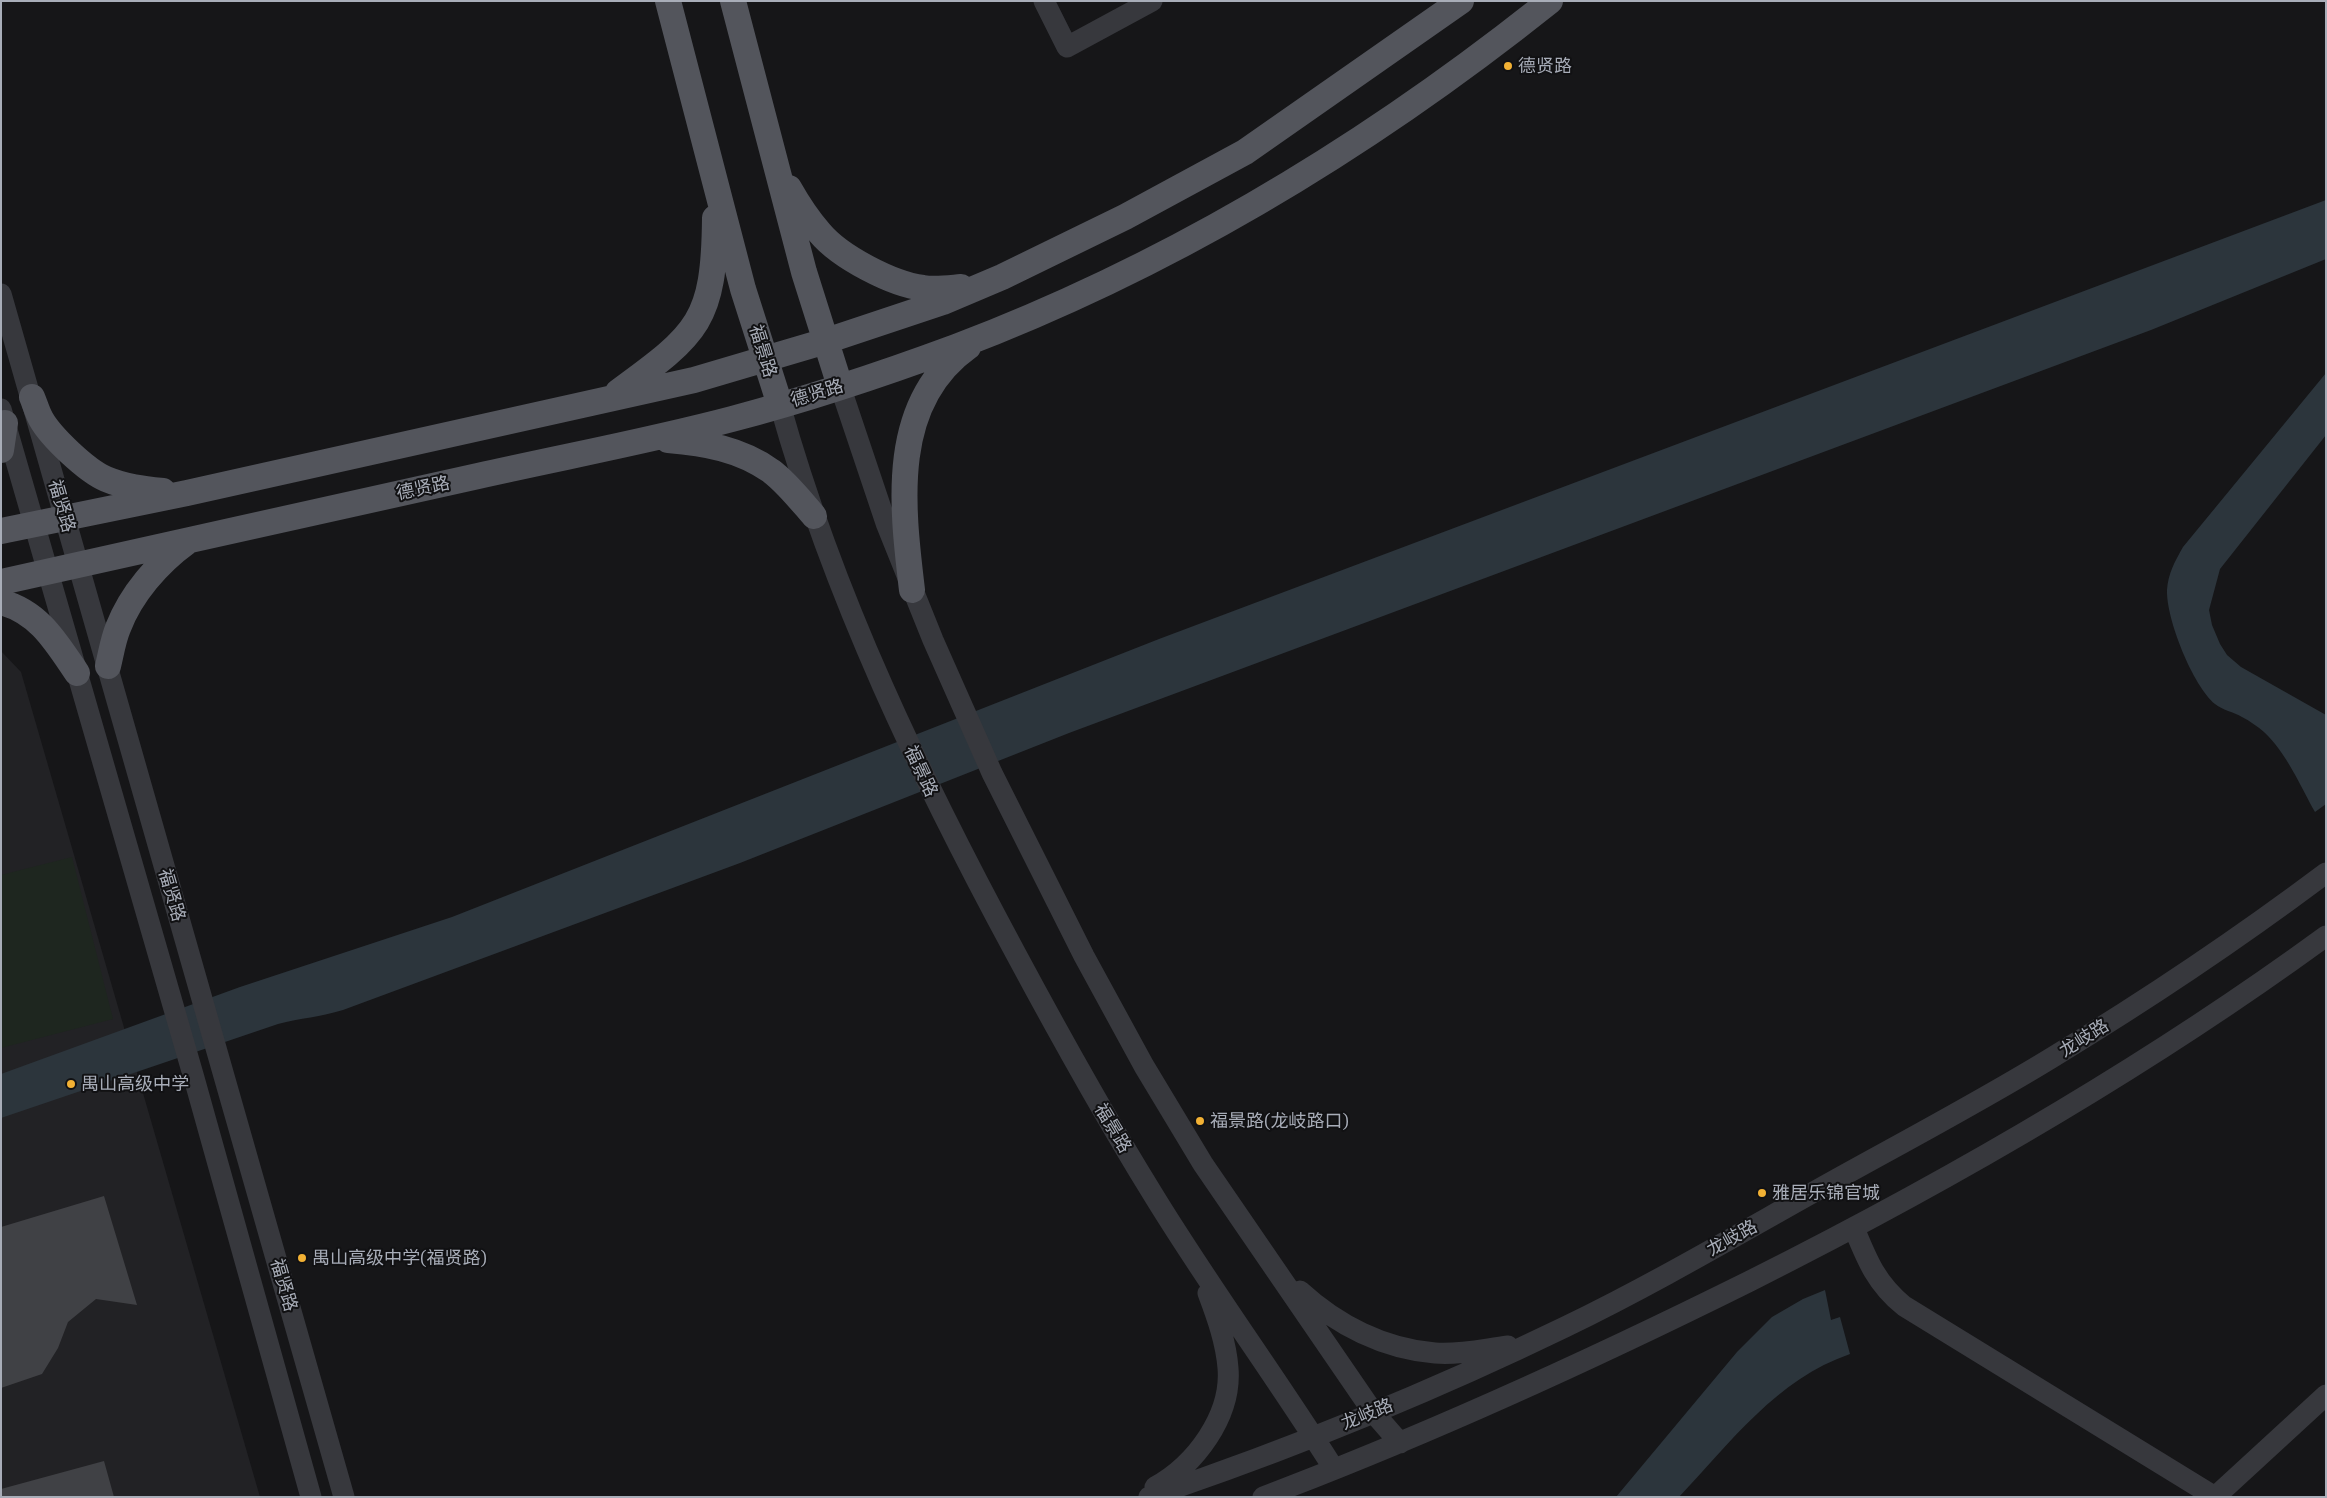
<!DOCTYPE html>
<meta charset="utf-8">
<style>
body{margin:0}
#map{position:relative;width:2327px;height:1498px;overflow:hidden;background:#161618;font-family:"Exo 2",sans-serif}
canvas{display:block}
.frame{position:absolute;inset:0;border:2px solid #a8adb8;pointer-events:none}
</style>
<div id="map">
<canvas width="2327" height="1498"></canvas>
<div class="frame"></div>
</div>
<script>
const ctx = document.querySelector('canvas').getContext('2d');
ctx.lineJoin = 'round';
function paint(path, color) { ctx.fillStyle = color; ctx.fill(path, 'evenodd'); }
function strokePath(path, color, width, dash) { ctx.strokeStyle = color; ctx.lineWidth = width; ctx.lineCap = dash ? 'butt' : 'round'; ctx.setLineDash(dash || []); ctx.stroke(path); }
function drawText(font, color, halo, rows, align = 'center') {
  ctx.font = font + ' "Exo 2","Noto Sans SC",sans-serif'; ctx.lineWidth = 4; ctx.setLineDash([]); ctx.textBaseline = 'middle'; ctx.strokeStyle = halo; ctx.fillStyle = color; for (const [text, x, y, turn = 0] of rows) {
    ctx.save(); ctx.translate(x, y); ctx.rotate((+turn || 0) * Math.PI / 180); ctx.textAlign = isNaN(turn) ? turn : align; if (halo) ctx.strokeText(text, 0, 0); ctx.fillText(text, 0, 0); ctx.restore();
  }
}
const built = new Path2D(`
 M1,651L21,672L260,1497H1Z`);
const green = new Path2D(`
 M72,857L113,1019L1,1048V875Z`);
const water = new Path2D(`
 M2326,200V259L2151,330L1069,733L740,863L343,1010C321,1017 300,1018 278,1024L1,1118V1074L240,987L452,917L1159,639Z
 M2326,373V435L2220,569L2209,610L2212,625L2220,644L2227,655L2241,667L2326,715V804L2315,812C2301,787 2286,752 2264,732C2258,727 2250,721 2242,717C2234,712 2222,710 2215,704C2193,686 2166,619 2167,590C2168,574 2175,561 2183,547Z
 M1825,1290L1831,1320L1840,1317L1850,1354C1777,1379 1730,1443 1679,1497H1616L1737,1352L1772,1317L1803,1299Z`);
const building = new Path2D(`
 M104,1196L137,1305L96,1299L68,1322L58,1348L42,1374L1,1388V1227Z
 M104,1461L114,1497H1V1489Z`);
const minor = new Path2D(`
 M1044,1L1067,47L1152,1
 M1,294L344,1497
 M840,386L886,523L933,640L992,773L1084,956L1144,1066L1203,1164L1373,1412L1400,1443
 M780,405C834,598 921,778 1016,954C1060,1036 1105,1117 1154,1196C1211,1289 1276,1377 1334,1469
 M1,409L194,1078L311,1497
 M1854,1228C1867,1260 1876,1283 1904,1306L2215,1497
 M1300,1291C1337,1325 1384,1349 1435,1353C1459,1355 1484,1349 1508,1346
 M1155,1487C1195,1465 1232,1416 1228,1368C1226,1342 1217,1317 1208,1293
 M1149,1497C1291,1449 1431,1392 1565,1327C1658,1282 1747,1229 1837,1179C1909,1139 1983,1100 2053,1057C2147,1000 2238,939 2326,873
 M1263,1497C1430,1434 1591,1360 1750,1281C1951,1180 2144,1069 2326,936
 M2215,1497L2326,1395`);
const major = new Path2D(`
 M668,1L743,289L780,405
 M733,1L804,272L840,386
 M789,188C798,204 808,219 820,233C840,257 892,284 923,288C935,290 949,288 961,287
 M618,392C699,333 714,321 715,218
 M32,397C35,404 37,412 41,419C51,437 87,471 106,479C125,487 144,489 163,491
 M668,440C705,443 740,449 771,471C787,483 801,501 814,516
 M1,450L5,423
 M1,531L187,493L694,380L826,341L943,302L1002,277L1125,217L1245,152L1461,1
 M1,582C160,547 319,511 478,476C562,457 649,441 732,419C808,399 883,374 956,347C1172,265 1371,144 1550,1
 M912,590C902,506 889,403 968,347
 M1,602C39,612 56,642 77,673
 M108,666C111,654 113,640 118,628C131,594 158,563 187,542`);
const markers = [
 [1508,66,5,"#f2b134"],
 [71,1084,5,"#f2b134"],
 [1200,1121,5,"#f2b134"],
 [1762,1193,5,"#f2b134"],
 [302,1258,5,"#f2b134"]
];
const poiNames = [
 ["德贤路",1518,66],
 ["禺山高级中学",81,1084],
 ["福景路(龙岐路口)",1210,1121],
 ["雅居乐锦官城",1772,1193],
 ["禺山高级中学(福贤路)",312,1258]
];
const streetNames = [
 ["福景路",763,351,73],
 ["德贤路",817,393,-17],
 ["德贤路",423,488,-12],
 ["福贤路",62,506,74],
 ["福景路",921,771,65],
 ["福贤路",172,895,74],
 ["龙岐路",2084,1038,-32],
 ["福景路",1113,1128,59],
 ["龙岐路",1732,1238,-29],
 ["福贤路",284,1285,74],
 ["龙岐路",1367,1414,-22]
];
paint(built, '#222225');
paint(green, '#1e261f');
paint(water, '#2c353c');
paint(building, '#404145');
strokePath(minor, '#37383d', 21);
strokePath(major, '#53555c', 26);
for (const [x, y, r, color] of markers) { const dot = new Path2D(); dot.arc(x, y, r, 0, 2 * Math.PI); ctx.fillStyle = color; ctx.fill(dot); strokePath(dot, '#111113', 2); }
drawText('18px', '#a8adb8', '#111113', poiNames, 'left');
drawText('18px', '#a8adb8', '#111113', streetNames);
</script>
